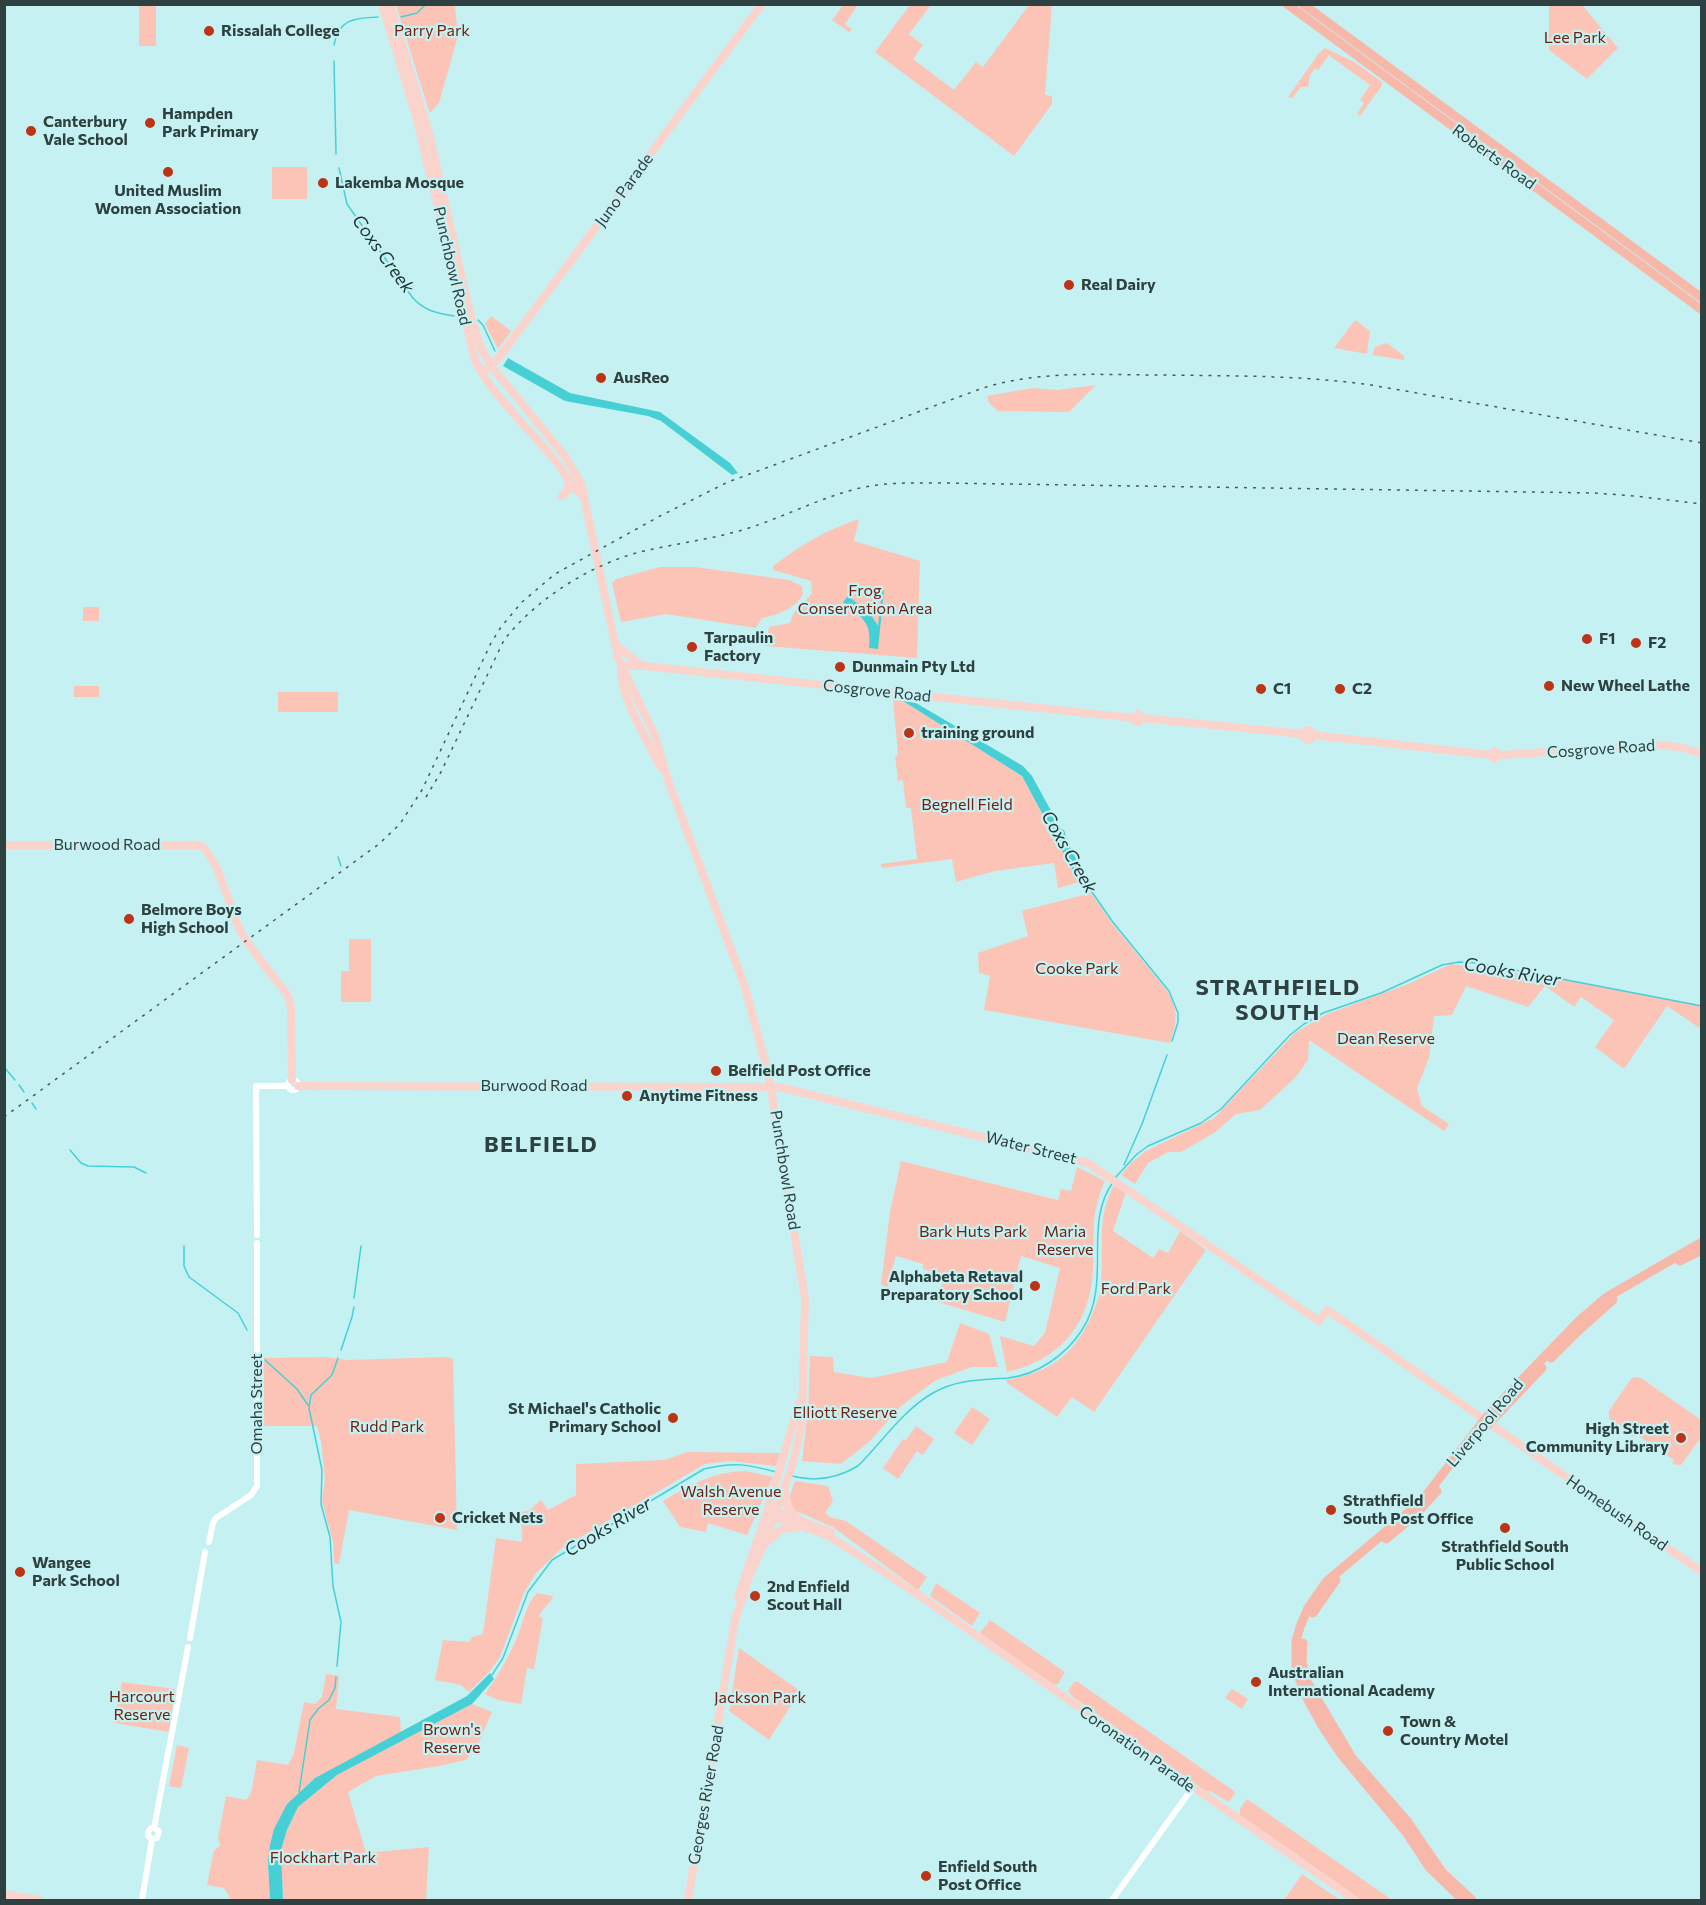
<!DOCTYPE html>
<style>
body{margin:0}
#map{position:relative;width:1706px;height:1905px;overflow:hidden;background:#c6f1f2;font-family:Commissioner,sans-serif}
canvas{display:block}
.frame{position:absolute;inset:0;border:6px solid #2e4040;pointer-events:none}
</style>
<div id="map">
<canvas width="1706" height="1905"></canvas>
<div class="frame"></div>
</div>
<script>
const ctx = document.querySelector('canvas').getContext('2d');
ctx.lineJoin = 'round';
function paint(path, color) { ctx.fillStyle = color; ctx.fill(path, 'evenodd'); }
function strokePath(path, color, width, dash) { ctx.strokeStyle = color; ctx.lineWidth = width; ctx.lineCap = dash ? 'butt' : 'round'; ctx.setLineDash(dash || []); ctx.stroke(path); }
function drawText(font, color, halo, rows, align = 'center') {
  ctx.font = font + ' Commissioner,sans-serif'; ctx.lineWidth = 4.5; ctx.setLineDash([]); ctx.textBaseline = 'middle'; ctx.strokeStyle = halo; ctx.fillStyle = color; for (const [text, x, y, turn = 0] of rows) {
    ctx.save(); ctx.translate(x, y); ctx.rotate((+turn || 0) * Math.PI / 180); ctx.textAlign = isNaN(turn) ? turn : align; if (halo) ctx.strokeText(text, 0, 0); ctx.fillText(text, 0, 0); ctx.restore();
  }
}
const green = new Path2D(`
 M844,4L857,6L845,24L852,29L849,32L832,20Z
 M139,5H156V46H139Z
 M396,5H455L458,36L439,103L431,112L429,111Z
 M910,5H931L909,34L923,45L913,59L954,90L976,62L983,67L1029,5H1052L1045,95L1052,96V104L1014,156L875,52Z
 M1549,5H1582L1618,48L1587,79L1549,50Z
 M1325,48L1354,62L1382,82L1381,87L1360,116L1357,114L1364,103L1360,100L1370,85L1331,57L1330,54L1318,70L1315,68L1310,75L1308,87H1301L1292,98L1288,97L1319,53Z
 M272,167H307V199H272Z
 M491,316L511,331L498,349L485,324Z
 M1355,320L1370,331L1367,354L1334,348Z
 M1387,343L1404,356V360L1372,355L1375,347Z
 M1096,385L1069,412L998,411L989,403L987,396L1032,388L1057,390Z
 M859,519L854,541L920,561L917,658L765,646L769,627L790,623L793,614L812,593L811,581L773,570V566C803,544 824,531 859,519Z
 M660,567H695L789,580L802,586L803,594C795,609 778,615 762,618L756,628L666,614L621,622L612,583L616,579Z
 M83,607H99V621H83Z
 M74,686H99V697H74Z
 M278,692H338V712H278Z
 M893,700L903,701L1022,776L1079,882L1058,888L1054,863L995,871L956,882L952,859L882,868L881,864L917,859L911,808H906L903,780L898,781L895,756L898,755Z
 M1091,893L1111,922L1168,992C1179,1013 1177,1021 1170,1043L984,1010L990,976L979,973L978,953L1028,936L1022,911Z
 M349,939H371V1002H341V971H349Z
 M1451,964L1548,977L1701,1006V1029L1667,1006L1624,1069L1595,1047L1614,1020L1581,997L1574,1007L1545,986L1528,1007L1466,986L1452,1015L1434,1016L1429,1058L1417,1088L1422,1106L1449,1124L1444,1131L1309,1040L1308,1060L1296,1077L1260,1110L1236,1114L1214,1133L1181,1152H1168L1148,1163L1135,1184L1121,1175L1131,1163L1146,1151L1214,1118L1296,1032L1327,1014L1408,984Z
 M901,1161L1058,1200L1061,1189L1071,1191L1077,1167L1105,1181C1087,1221 1097,1241 1092,1281C1086,1330 1055,1361 1007,1372L1000,1336L1034,1346L1045,1333L1060,1268L1021,1256L1005,1322L938,1302L944,1275L923,1269V1264L896,1256L888,1287L881,1285L890,1212Z
 M1114,1185L1126,1192L1113,1231L1153,1258L1159,1249L1168,1253L1180,1231L1206,1250L1094,1412L1072,1397L1057,1417L1007,1383V1380C1050,1372 1075,1355 1092,1314C1096,1304 1101,1294 1101,1283C1104,1247 1096,1218 1114,1185Z
 M960,1323L989,1334L998,1367H972L936,1380L901,1406L869,1442L841,1464L802,1461L808,1410L810,1356L833,1357L834,1372L871,1378L947,1362Z
 M325,1357L348,1360L447,1357L453,1359L457,1530L349,1510L339,1564L334,1563L333,1542L322,1501L325,1479L321,1441L317,1426H264V1358Z
 M1634,1377L1641,1378L1701,1420V1437L1681,1465L1672,1464L1674,1460L1636,1434L1633,1437L1609,1419V1411L1631,1379Z
 M972,1407L990,1419L972,1445L954,1433Z
 M916,1426L934,1439L923,1455L917,1451L898,1479L883,1468L903,1439L906,1440Z
 M687,1452L780,1453L776,1466L730,1461L705,1464L562,1548L536,1573L524,1593L500,1657L491,1670L469,1692L461,1685L435,1680L443,1640L469,1642L472,1637L483,1634L496,1538L522,1542L521,1512L528,1511L541,1500L548,1510L576,1495V1464L665,1460Z
 M745,1471L773,1477L747,1535L708,1523L706,1532L680,1527L663,1501C690,1485 712,1472 745,1471Z
 M795,1481L828,1486L833,1501L825,1513L830,1517L846,1521L927,1577L918,1590L833,1527L794,1510L789,1499Z
 M936,1583L980,1613L972,1626L930,1596Z
 M537,1593L553,1596C551,1605 541,1608 539,1617L543,1618L534,1669L527,1668L521,1704L498,1700L485,1694C497,1677 507,1660 516,1640C523,1624 525,1606 537,1593Z
 M990,1620L1065,1672L1058,1684L1054,1685L980,1633Z
 M739,1648L800,1691L769,1740L729,1711Z
 M326,1674L339,1676L336,1709L400,1717L401,1732L315,1778L287,1804L268,1862L270,1900H230V1898L224,1888L207,1885L214,1850L220,1846L218,1838L226,1796L246,1800L251,1793L257,1760L288,1765L294,1753L304,1702L315,1704L322,1697Z
 M122,1682L175,1689L169,1732L114,1723Z
 M1074,1682H1078L1234,1791L1235,1793L1229,1802L1210,1791H1206L1073,1697L1068,1691Z
 M1232,1689L1248,1699L1242,1709L1225,1698Z
 M472,1704L492,1712L477,1746L466,1760L439,1766L376,1776L348,1792L366,1853L429,1847L426,1900H283L281,1850L287,1830L298,1807L337,1775Z
 M177,1745L189,1748L181,1788L169,1786Z
 M1247,1799L1392,1900H1361L1240,1815V1808Z
 M1302,1874L1340,1900H1284Z`);
const water = new Path2D(`
 M508,358L570,393L660,412L730,463L738,473L732,475L661,421L648,416L565,401L503,366Z
 M882,590H884L878,649L869,648C872,621 862,618 843,602L848,596L870,613L878,626Z
 M903,701L916,703L1023,766L1032,776L1061,829L1064,830L1070,847L1087,880L1079,882L1022,776Z
 M490,1673L494,1679L472,1704L337,1775L298,1807L287,1830L281,1850L283,1900H270L268,1862L270,1845L274,1829L287,1804L315,1778L467,1696Z`);
const stream = new Path2D(`
 M401,17L417,13L426,4
 M334,45C339,19 354,18 378,17
 M334,61L336,154
 M339,168L347,204L412,297C424,311 437,313 454,316
 M478,320L483,325L495,351
 M338,857L341,866
 M1083,879L1112,921L1169,991L1178,1013V1022L1172,1041
 M4,1067L15,1080
 M19,1085L24,1092
 M32,1103L36,1109
 M70,1150L81,1163L88,1166L134,1167L146,1173
 M1124,1165L1142,1124L1167,1055
 M1115,1178L1137,1154L1148,1146L1201,1123L1221,1109L1290,1035L1304,1024L1323,1013L1381,993L1442,965L1459,962L1478,963L1702,1006
 M184,1246V1266L189,1277L238,1313L247,1330
 M354,1298L361,1246
 M341,1350L352,1317L354,1307
 M265,1360L297,1389L308,1405
 M792,1476C815,1482 838,1478 858,1466C882,1442 903,1410 933,1393C957,1379 981,1380 1008,1378C1037,1375 1066,1355 1082,1330C1113,1282 1082,1226 1113,1182
 M337,1666L341,1622L333,1586L330,1537L321,1504L322,1470L309,1408L311,1395L332,1375L338,1358
 M492,1675L503,1658L528,1592L552,1560L704,1469C734,1462 747,1464 776,1472
 M299,1792L310,1720L318,1709L329,1700L335,1688L336,1677`);
const minor = new Path2D(`
 M288 1085a5 5 0 1 1 10 0a5 5 0 1 1-10 0Z
 M257,1235L256,1086H288
 M209,1542L213,1523L216,1518L251,1495L257,1486V1243
 M190,1638L205,1552
 M154,1828L188,1647
 M152,1839L148,1836V1832L151,1828H154
 M152,1839L157,1838L159,1831L154,1828
 M142,1900L152,1839
 M1112,1900L1193,1787`);
const major = new Path2D(`
 M382,4L416,116L475,360C492,396 532,431 557,463C566,474 571,488 583,496
 M390,4L430,137L470,314L481,348L491,366L565,456L581,483L618,658L655,736L669,783L745,987L769,1077L805,1299L802,1418L798,1442L792,1466L767,1537L749,1577L736,1618
 M488,368L497,360L762,4
 M562,496L568,490L569,479
 M615,644L641,665
 M621,666H644L1134,718
 M621,666C618,692 649,745 661,768
 M1142,718L1139,722L1135,721L1134,718L1138,714L1142,718L1303,734
 M1303 735a5 5 0 1 1 10 0a5 5 0 1 1-10 0Z
 M1313,735L1491,755
 M1499,755L1494,759L1491,755L1494,751L1499,755L1515,754L1665,745L1683,748L1702,754
 M4,845H200C217,854 230,909 239,928C251,952 272,973 288,996L291,1008L292,1080
 M298,1086L779,1087L1088,1163L1319,1321L1327,1310L1336,1316L1702,1572
 M785,1490L788,1507L796,1517
 M772,1510L831,1532
 M766,1514L824,1534L840,1543L920,1596L1355,1900
 M768,1541L782,1529L799,1527
 M738,1597L768,1509L799,1403
 M4,1894L39,1900
 M688,1900L736,1615`);
const highway = new Path2D(`
 M1287,4L1702,310
 M1303,4L1702,298
 M1680,1261L1702,1250
 M1551,1358L1576,1333L1613,1300
 M1485,1428L1542,1368
 M1386,1539L1416,1514L1437,1491
 M1313,1613L1336,1580
 M1303,1643L1302,1662L1306,1680L1352,1758L1407,1821L1442,1872L1472,1900
 M1463,1900L1429,1867L1406,1832L1341,1754L1323,1727L1308,1700L1296,1670V1641L1300,1627L1308,1608L1326,1582L1409,1512L1428,1493L1489,1414L1580,1320L1607,1297L1702,1242`);
const rail = new Path2D(`
 M426,797L441,772L504,640C536,599 590,565 640,552C677,543 716,539 752,527C788,515 822,497 860,488C886,482 914,483 942,483L1595,493L1635,496L1702,504
 M4,1117L379,844L400,824L422,790L491,643L501,627L522,602L555,574L660,516L728,482L983,388C1040,370 1101,375 1160,375C1231,376 1301,375 1371,385L1702,443`);
const markers = [
 [209,31,6,"#bd3315"],
 [150,123,6,"#bd3315"],
 [31,131,6,"#bd3315"],
 [168,172,6,"#bd3315"],
 [323,183,6,"#bd3315"],
 [1069,285,6,"#bd3315"],
 [601,378,6,"#bd3315"],
 [1587,639,6,"#bd3315"],
 [1636,643,6,"#bd3315"],
 [692,647,6,"#bd3315"],
 [840,667,6,"#bd3315"],
 [1549,686,6,"#bd3315"],
 [1261,689,6,"#bd3315"],
 [1340,689,6,"#bd3315"],
 [909,733,6,"#bd3315"],
 [129,919,6,"#bd3315"],
 [716,1071,6,"#bd3315"],
 [627,1096,6,"#bd3315"],
 [1035,1286,6,"#bd3315"],
 [673,1418,6,"#bd3315"],
 [1681,1438,6,"#bd3315"],
 [1331,1510,6,"#bd3315"],
 [440,1518,6,"#bd3315"],
 [1505,1528,6,"#bd3315"],
 [20,1572,6,"#bd3315"],
 [755,1596,6,"#bd3315"],
 [1256,1682,6,"#bd3315"],
 [1388,1731,6,"#bd3315"],
 [926,1876,6,"#bd3315"]
];
const poiNames = [
 ["Rissalah College",221,31],
 ["Hampden",162,114],
 ["Park Primary",162,132],
 ["Canterbury",43,122],
 ["Vale School",43,140],
 ["Lakemba Mosque",335,183],
 ["United Muslim",168,191,"center"],
 ["Women Association",168,209,"center"],
 ["Real Dairy",1081,285],
 ["AusReo",613,378],
 ["Tarpaulin",704,638],
 ["Factory",704,656],
 ["F1",1599,639],
 ["F2",1648,643],
 ["Dunmain Pty Ltd",852,667],
 ["New Wheel Lathe",1561,686],
 ["C1",1273,689],
 ["C2",1352,689],
 ["training ground",921,733],
 ["Belmore Boys",141,910],
 ["High School",141,928],
 ["Belfield Post Office",728,1071],
 ["Anytime Fitness",639,1096],
 ["Alphabeta Retaval",1023,1277,"right"],
 ["Preparatory School",1023,1295,"right"],
 ["St Michael's Catholic",661,1409,"right"],
 ["Primary School",661,1427,"right"],
 ["High Street",1669,1429,"right"],
 ["Community Library",1669,1447,"right"],
 ["Strathfield",1343,1501],
 ["South Post Office",1343,1519],
 ["Cricket Nets",452,1518],
 ["Strathfield South",1505,1547,"center"],
 ["Public School",1505,1565,"center"],
 ["Wangee",32,1563],
 ["Park School",32,1581],
 ["2nd Enfield",767,1587],
 ["Scout Hall",767,1605],
 ["Australian",1268,1673],
 ["International Academy",1268,1691],
 ["Town &",1400,1722],
 ["Country Motel",1400,1740],
 ["Enfield South",938,1867],
 ["Post Office",938,1885]
];
const parkNames = [
 ["Parry Park",432,31],
 ["Lee Park",1575,38],
 ["Frog",865,591],
 ["Conservation Area",865,609],
 ["Begnell Field",967,805],
 ["Cooke Park",1077,969],
 ["Dean Reserve",1386,1039],
 ["Bark Huts Park",973,1232],
 ["Maria",1065,1232],
 ["Reserve",1065,1250],
 ["Ford Park",1136,1289],
 ["Elliott Reserve",845,1413],
 ["Rudd Park",387,1427],
 ["Walsh Avenue",731,1492],
 ["Reserve",731,1510],
 ["Harcourt",142,1697],
 ["Reserve",142,1715],
 ["Jackson Park",760,1698],
 ["Brown's",452,1730],
 ["Reserve",452,1748],
 ["Flockhart Park",323,1858]
];
const streetNames = [
 ["Roberts Road",1494,157,36],
 ["Juno Parade",624,190,-54],
 ["Punchbowl Road",452,266,77],
 ["Cosgrove Road",877,691,6],
 ["Cosgrove Road",1601,749,-4],
 ["Burwood Road",107,845],
 ["Burwood Road",534,1086],
 ["Water Street",1031,1148,14],
 ["Punchbowl Road",785,1170,81],
 ["Omaha Street",257,1404,-90],
 ["Liverpool Road",1485,1423,-50],
 ["Homebush Road",1617,1513,35],
 ["Coronation Parade",1137,1749,35],
 ["Georges River Road",706,1795,-80]
];
const waterNames = [
 ["Coxs Creek",383,254,54],
 ["Coxs Creek",1069,852,60],
 ["Cooks River",1512,972,10],
 ["Cooks River",608,1527,-31]
];
const districtNames = [
 ["STRATHFIELD",1278,988],
 ["SOUTH",1278,1013],
 ["BELFIELD",541,1145]
];
paint(green, '#fcc4b7');
paint(water, '#46d0d6');
strokePath(stream, '#46d0d6', 1.5);
strokePath(minor, '#fff', 6);
strokePath(major, '#fad4cc', 8);
strokePath(highway, '#f7b8aa', 9);
strokePath(rail, '#455b5b', 1.5, [3, 6]);
for (const [x, y, r, color] of markers) { const dot = new Path2D(); dot.arc(x, y, r, 0, 2 * Math.PI); ctx.fillStyle = color; ctx.fill(dot); strokePath(dot, '#c6f1f2', 2); }
drawText('bold 16px', '#2e4040', '#c6f1f2', poiNames, 'left');
drawText('16px', '#722111', '#c6f1f2', parkNames);
drawText('16px', '#2e4040', '#c6f1f2', streetNames);
drawText('italic 18px', '#1d3435', '#c6f1f2', waterNames);
ctx.letterSpacing = '1.5px';
drawText('bold 22px', '#2e4040', '#c6f1f2', districtNames);
ctx.letterSpacing = '0px';
</script>
